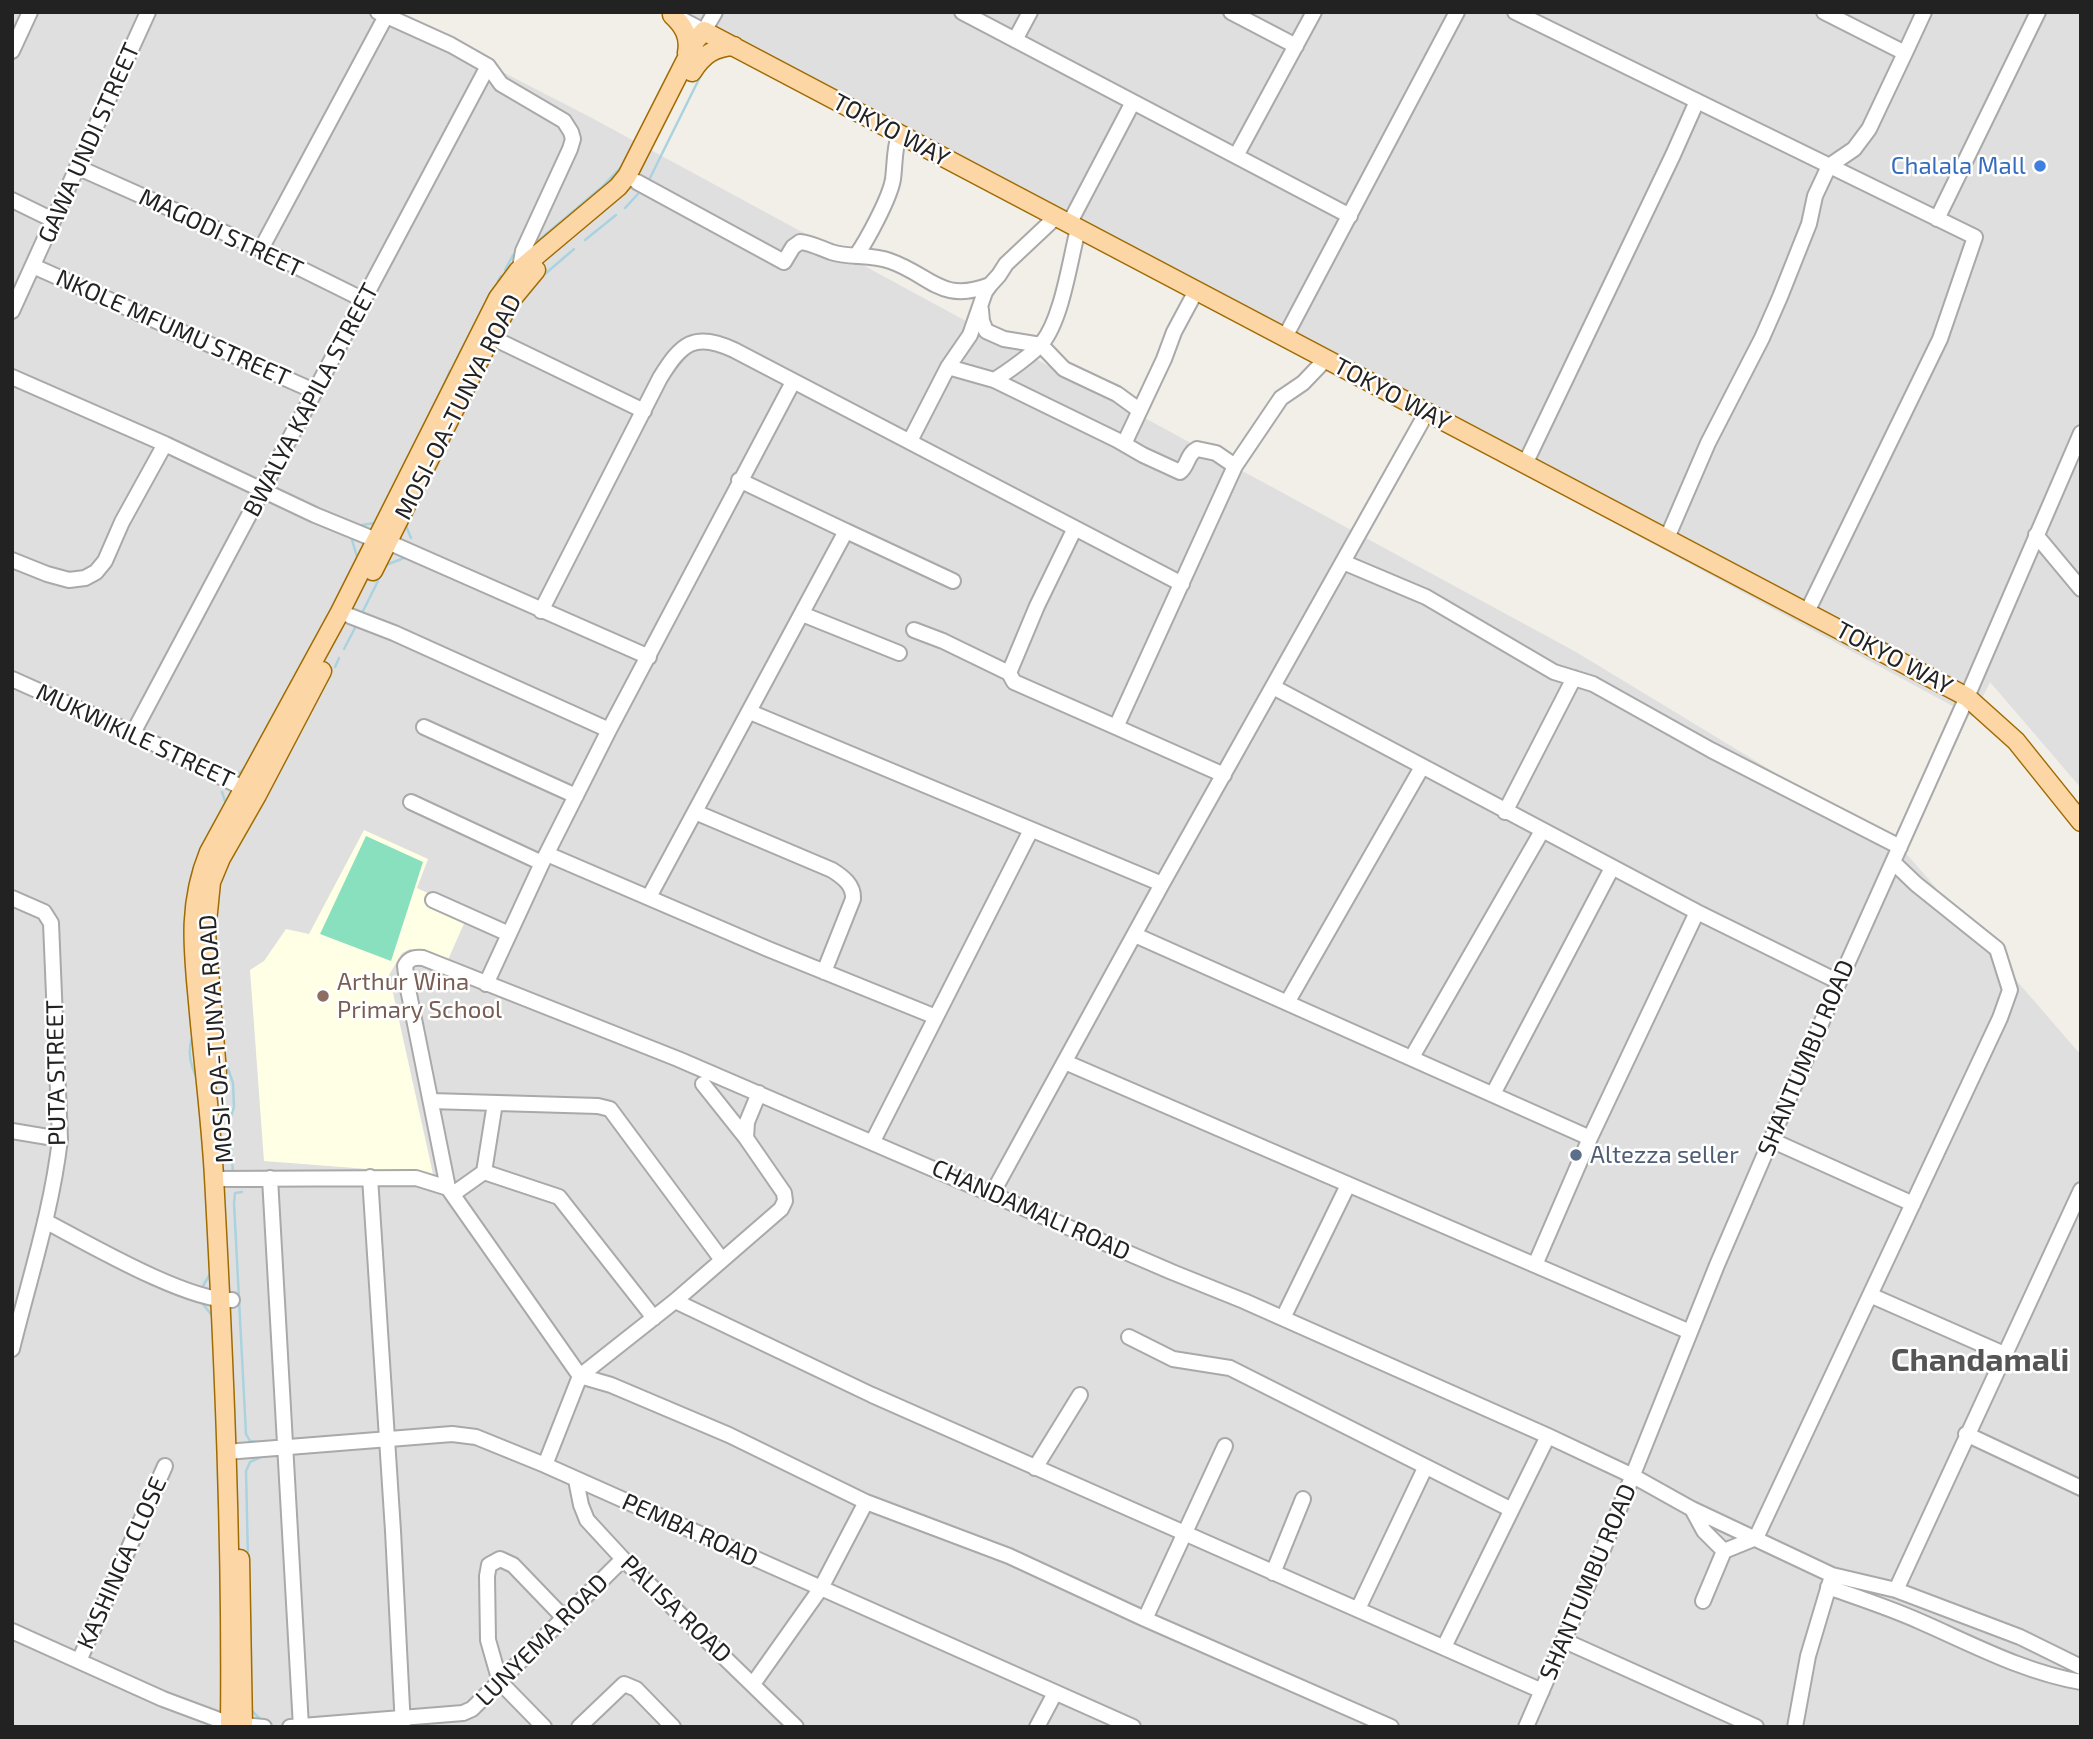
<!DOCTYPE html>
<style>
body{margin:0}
#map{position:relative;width:2093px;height:1739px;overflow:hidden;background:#f2efe9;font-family:"Exo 2",sans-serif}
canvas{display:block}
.frame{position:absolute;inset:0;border:14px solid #222;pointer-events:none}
</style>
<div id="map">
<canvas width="2093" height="1739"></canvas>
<div class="frame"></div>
</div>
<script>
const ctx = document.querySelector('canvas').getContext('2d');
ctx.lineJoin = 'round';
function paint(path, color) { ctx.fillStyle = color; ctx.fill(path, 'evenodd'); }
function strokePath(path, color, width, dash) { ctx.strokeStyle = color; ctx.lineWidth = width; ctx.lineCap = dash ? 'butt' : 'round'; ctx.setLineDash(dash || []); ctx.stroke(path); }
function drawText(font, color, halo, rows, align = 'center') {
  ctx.font = font + ' "Exo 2",sans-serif'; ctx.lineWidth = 5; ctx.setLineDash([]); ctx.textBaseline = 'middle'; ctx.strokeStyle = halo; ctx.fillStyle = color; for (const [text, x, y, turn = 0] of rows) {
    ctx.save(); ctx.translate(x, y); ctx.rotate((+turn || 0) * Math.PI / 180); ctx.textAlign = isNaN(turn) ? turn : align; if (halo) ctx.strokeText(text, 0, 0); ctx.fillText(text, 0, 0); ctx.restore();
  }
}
const residential = new Path2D(`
 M12,12H386L590,117L1576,652L1904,851L2081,1055V1727H12Z
 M670,12H2081V788L1990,682L1973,717Z`);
const education = new Path2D(`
 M364,830L428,859L417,888L430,894L466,919L447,962L410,949L402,953L389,975L433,1174L264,1161L250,970L264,961L286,929L309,934Z`);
const pitch = new Path2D(`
 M366,836L423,862L391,961L320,934Z`);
const stream = new Path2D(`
 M648,182L701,75
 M625,208L638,194
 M585,240L616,215
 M532,246L602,187L624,164
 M505,270L513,255
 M545,274L574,249
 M498,281L501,276
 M455,363L465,343
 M437,401L450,371
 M419,437L425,424
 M435,468L440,458
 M362,525L375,523
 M411,538L406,526L417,503
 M352,540L358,560
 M383,571L386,565L404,558
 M362,613L378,581
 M344,649L356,626
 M335,667L339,658
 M317,699L330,676
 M282,767L286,758
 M232,772L240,773L247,766
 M222,792L226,804
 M185,925L191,876L201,850
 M193,1035C187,1051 190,1064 197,1079
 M225,1060L233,1083L234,1107L229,1122L233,1173
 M201,1124L203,1142
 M204,1155L207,1204
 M242,1192L235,1193L234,1203L246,1434L250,1441L259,1442
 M203,1286L210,1274
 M203,1304L213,1317
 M218,1472L219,1505
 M248,1559L246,1471L250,1462L263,1456
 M249,1579L251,1660
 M250,1709L260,1719`);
const minor = new Path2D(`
 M378,12L451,45L488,66L501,84L564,121L571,132L573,139L570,149L523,251L519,273
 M962,12L1350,216
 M1231,12L1296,46
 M1515,12L1975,237L1940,339L1807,612
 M1824,12L1905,53L1924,12
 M675,16L704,31L715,12
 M1015,40L1030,12
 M12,51L30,12
 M1236,156L1314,12
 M77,167L261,249L364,300
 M637,182L784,262L793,247L800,242C811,243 820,248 831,252C849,258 871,254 890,261C931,275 940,304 990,285
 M12,200L53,220
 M1937,219L2038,12
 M1069,224L1133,102
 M261,249L386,16
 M856,256C867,240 890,198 893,179C895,164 894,150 899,135
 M33,266L314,391
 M981,310L982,321L986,331L1004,339L1041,345L1064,369L1117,394L1139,410
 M12,311L148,12
 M491,337L644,411
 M1285,337L1457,12
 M948,367L994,380L1117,440L1143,455L1180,472C1188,466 1187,454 1197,449L1216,453L1235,466
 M12,377L165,444L315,515L376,540L388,542L649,657
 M994,380C1006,373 1034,353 1042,343C1062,319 1070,260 1078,229
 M910,441L948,367L970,335L985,292L990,285L999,275L1006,264L1056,217
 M1124,444L1164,359L1174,332L1196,291
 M1525,464L1673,155L1697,101
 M1075,528L1037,606L1009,673L1014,682L1116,727
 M846,531L953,581
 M2036,535L2081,589
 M1667,538L1708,443L1762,338L1780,297L1809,224L1815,196L1829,166L1854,149L1869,129L1905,53
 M12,560L47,574L69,580L85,578L96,572L105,561L122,522L165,444
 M1343,562L1426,597L1554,672L1593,684L1711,750L1900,847
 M541,611L660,378C681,344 694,331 734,350L1182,584
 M802,614L899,653
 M350,616L394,633L609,730
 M914,630L943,641L1009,673
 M12,679L133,733L253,793
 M1275,688L1697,912L1839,982
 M750,712L1162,884
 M424,727L576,796
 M133,733L488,66
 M1224,775L1116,727L1235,466L1281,398L1303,383L1326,359
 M411,802L542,863
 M695,812L832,870C843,877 854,885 853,899L824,972
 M1505,812L1574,678
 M547,854L768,949L936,1017
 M649,897L846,531L739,480
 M12,898L44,912L51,923L60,1139C52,1210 29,1280 12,1349
 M433,900L509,934
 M1135,935L1590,1138
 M486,984L542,863L609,730L793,382
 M1288,1001L1422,767
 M1412,1057L1542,831
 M1065,1062L1690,1332
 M703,1084L746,1138
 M1493,1094L1612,868
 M431,1101L598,1106L610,1109L722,1260
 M12,1131L60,1139
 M1771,1140L1913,1204
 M873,1141L1031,830
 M484,1172L495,1103
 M370,1177L393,1531L403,1727
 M270,1178L301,1727
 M214,1179L416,1178L448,1188L580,1376L545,1465
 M448,1188L408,989L405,966C409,958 415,957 423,958L678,1059L1172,1272L1244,1301L1548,1436L1633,1476L1692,1509L1832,1575L1896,1590L2020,1637L2081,1667
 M453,1194L484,1172L559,1197L654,1318
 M992,1194L1162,884L1427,412
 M45,1221C87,1243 188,1302 232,1300
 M1535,1265L1590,1138L1697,912
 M1870,1295L2004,1354
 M675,1301L872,1395L1542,1691
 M1283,1318L1348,1185
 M1129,1337L1173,1359L1230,1368L1510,1509
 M580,1376L611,1385L729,1435L866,1502L1009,1556L1145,1619L1391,1727
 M580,1376L675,1301L781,1209L785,1201L784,1193L746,1138L747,1122L759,1093
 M1966,1434L2081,1488
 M226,1452L452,1434L476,1437L545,1465L1133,1727
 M1035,1468L1080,1395
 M576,1480L581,1505L587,1520L623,1559L796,1727
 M1692,1509L1704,1531L1724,1551
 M1724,1551L1756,1538L2000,1018L2010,990L1997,949L1916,884L1893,862
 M1273,1573L1303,1499
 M1828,1587C1859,1598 1890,1608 1919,1621C1972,1644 2023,1672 2081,1682
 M1896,1590L2081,1190
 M1703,1601L1724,1551
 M1358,1609L1425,1468
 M1145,1619L1225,1446
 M12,1631L163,1699L230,1724L264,1727
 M1565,1641L1756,1727
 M1444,1647L1548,1436
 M79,1661L165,1466
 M753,1684L821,1588L866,1502
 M290,1727L463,1713L472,1709L623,1559
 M544,1727L500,1682L488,1640L487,1576L489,1565L500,1559L513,1565L564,1618
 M579,1727L624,1684L636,1689L673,1727
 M1037,1727L1055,1693
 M1526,1727L1600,1557L1717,1265L1839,982L1967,697L2081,433
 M1795,1727L1808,1656L1831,1579`);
const major = new Path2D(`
 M672,15C684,26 690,37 687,53
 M704,31L1967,697L2016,741L2081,822
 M692,72C703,55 714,47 734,46
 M373,571L491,337L512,299L536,270
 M217,1073L206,932L211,882L221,858L257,795L322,671
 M240,1559L243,1727
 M230,1727C232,1543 224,1360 214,1177C211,1122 204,1068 199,1013C194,955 186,908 209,852L340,612L498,298L518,271L618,187L627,176L696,40L704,31`);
const markers = [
 [2040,166,7,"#3f7fe0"],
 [323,996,7,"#8d6e63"],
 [1576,1155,7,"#5c6f8a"]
];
const streetNames = [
 ["TOKYO WAY",891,130,28],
 ["GAWA UNDI STREET",89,143,-66],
 ["MAGODI STREET",221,233,25],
 ["NKOLE MFUMU STREET",173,328,24],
 ["TOKYO WAY",1392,394,28],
 ["BWALYA KAPILA STREET",311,400,-62],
 ["MOSI-OA-TUNYA ROAD",458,407,-63],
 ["TOKYO WAY",1894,658,28],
 ["MUKWIKILE STREET",135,736,25],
 ["MOSI-OA-TUNYA ROAD",216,1039,-94],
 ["SHANTUMBU ROAD",1806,1058,-67],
 ["PUTA STREET",56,1073,-91],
 ["CHANDAMALI ROAD",1031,1210,24],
 ["PEMBA ROAD",690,1530,24],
 ["KASHINGA CLOSE",122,1563,-66],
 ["SHANTUMBU ROAD",1588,1582,-67],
 ["PALISA ROAD",676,1609,44],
 ["LUNYEMA ROAD",542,1640,-45]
];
const shopNames = [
 ["Chalala Mall",2026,166]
];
const educationNames = [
 ["Arthur Wina",337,982],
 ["Primary School",337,1010]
];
const serviceNames = [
 ["Altezza seller",1590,1155]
];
const districtNames = [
 ["Chandamali",1980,1360]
];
paint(residential, '#e0dfdf');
paint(education, '#ffffe5');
paint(pitch, '#88e0be');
strokePath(stream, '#aad3df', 2.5);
strokePath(minor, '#a9a9a9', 18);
strokePath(major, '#a06b00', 21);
strokePath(minor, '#fff', 14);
strokePath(major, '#fcd6a4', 18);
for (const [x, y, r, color] of markers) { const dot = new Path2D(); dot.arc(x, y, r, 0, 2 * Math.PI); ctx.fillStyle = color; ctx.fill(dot); strokePath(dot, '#fff', 2.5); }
drawText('24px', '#222', '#fff', streetNames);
drawText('24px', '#366cbe', '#fff', shopNames, 'right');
drawText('24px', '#785e54', '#fff', educationNames, 'left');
drawText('24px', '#4e5e75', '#fff', serviceNames, 'left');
drawText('bold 32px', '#555', '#fff', districtNames);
</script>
